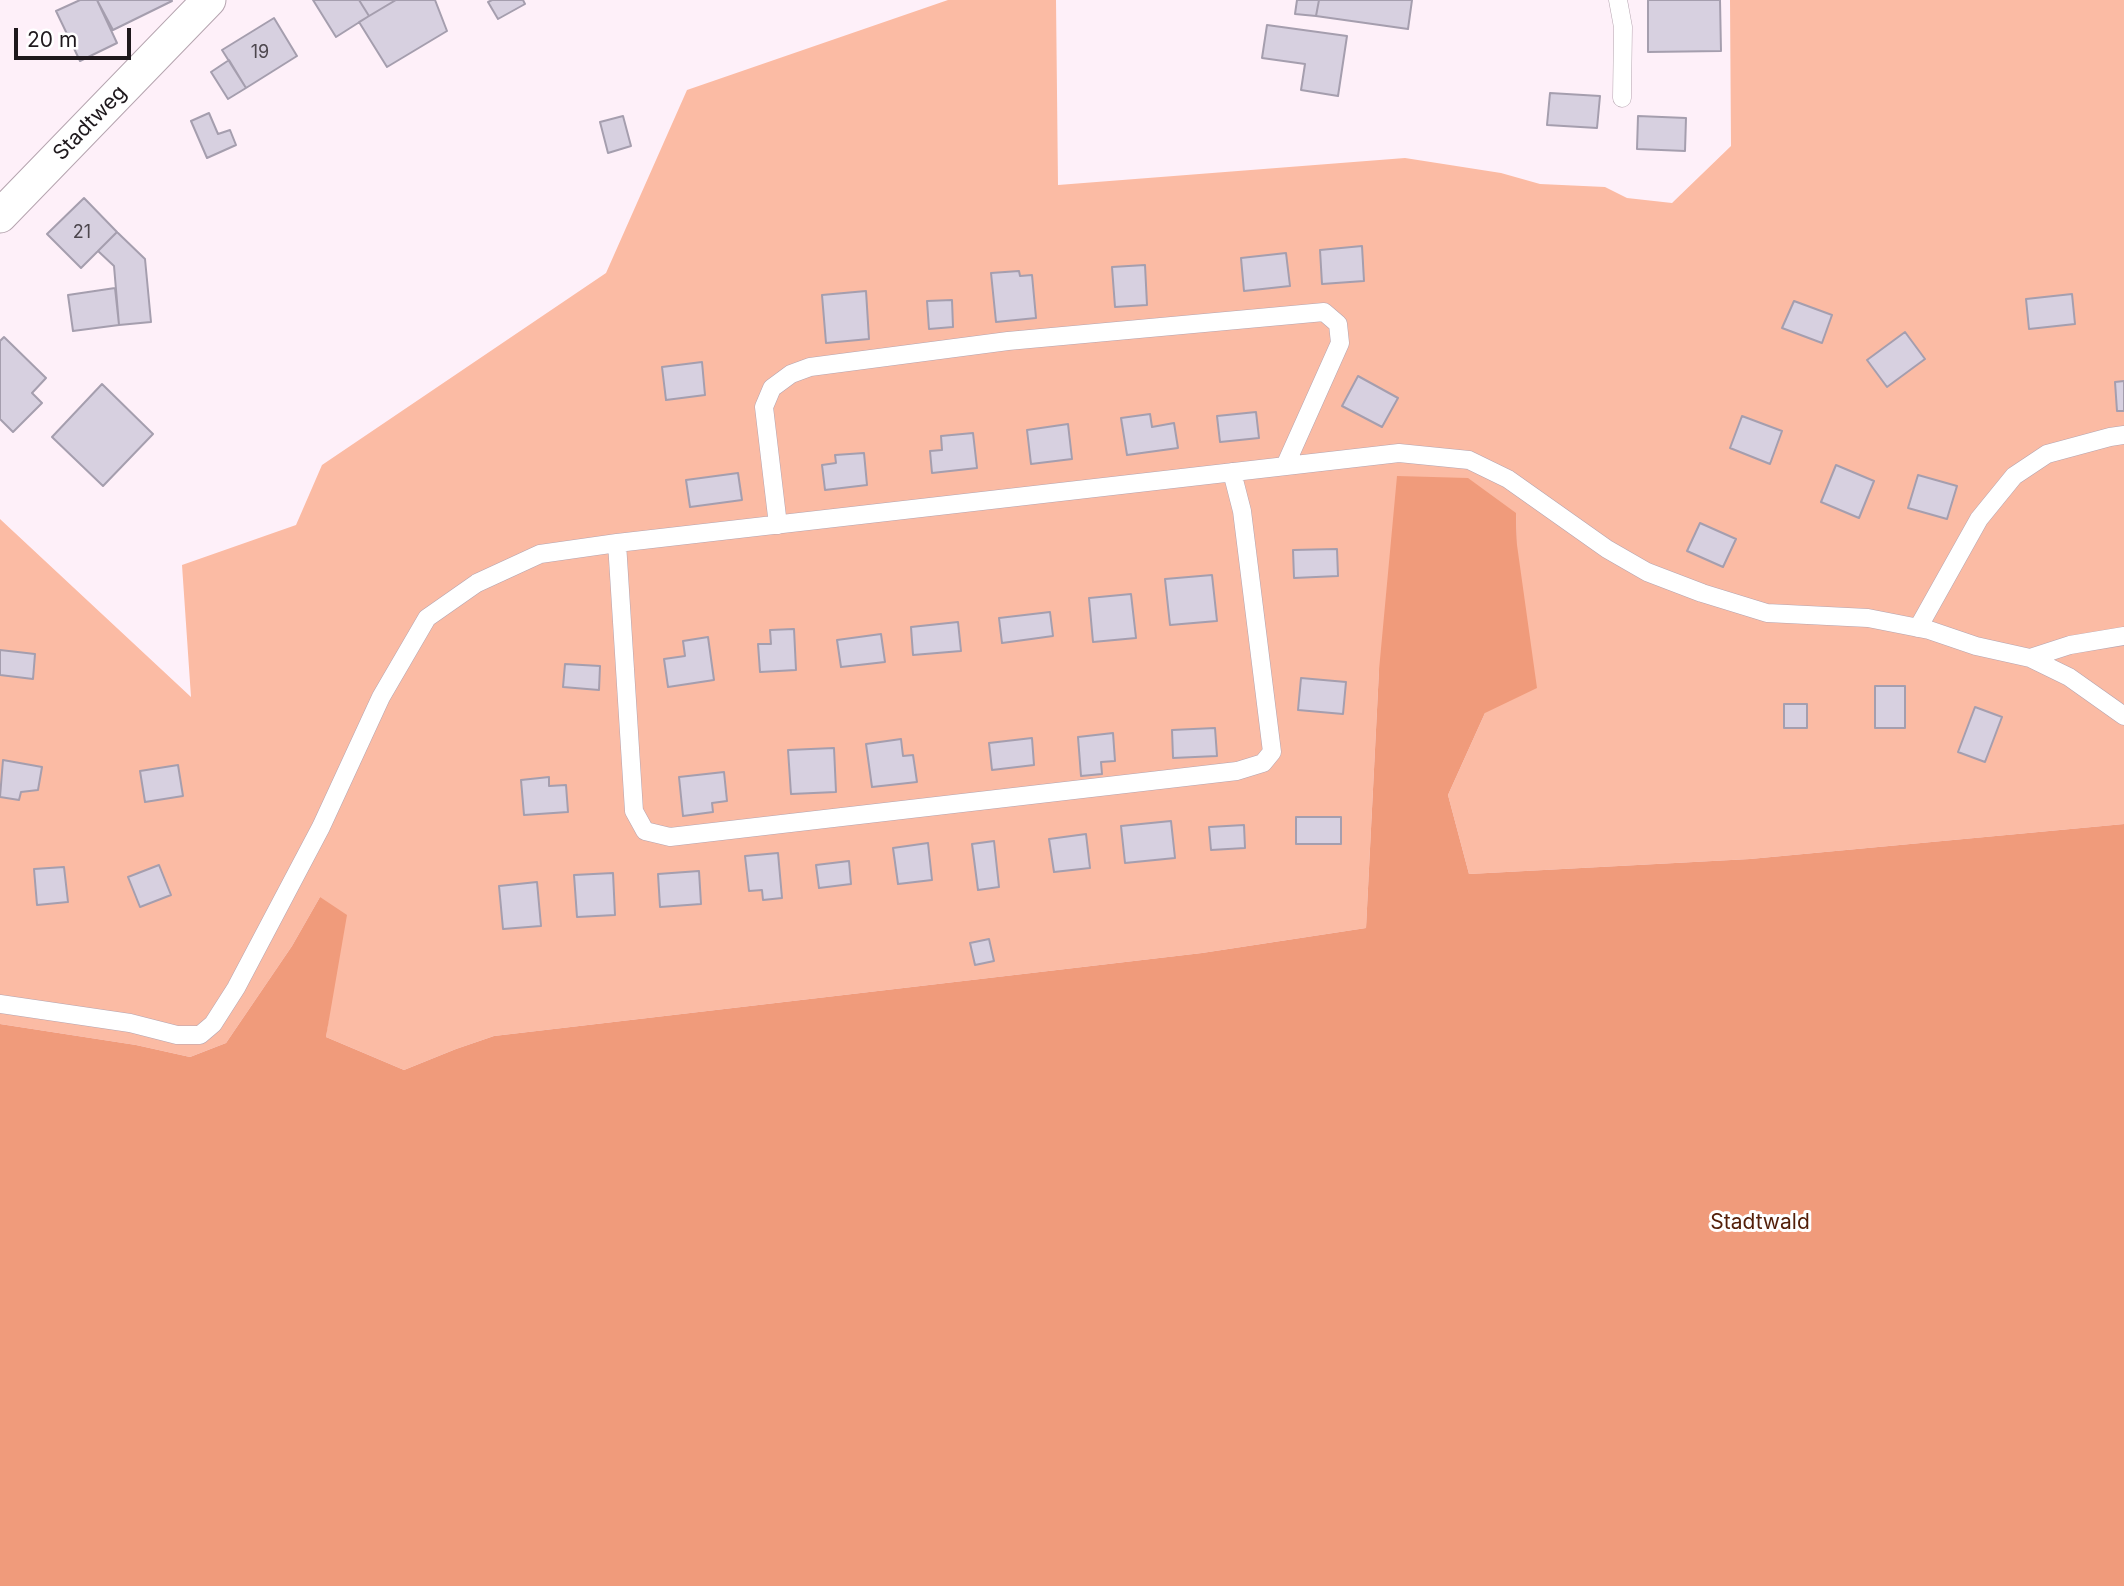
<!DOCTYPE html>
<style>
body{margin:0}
#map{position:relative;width:2124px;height:1586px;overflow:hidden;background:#fef0f9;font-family:Inter,sans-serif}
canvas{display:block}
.scale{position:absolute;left:14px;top:28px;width:117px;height:32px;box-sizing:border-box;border:4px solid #1e181c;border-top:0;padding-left:9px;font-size:21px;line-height:24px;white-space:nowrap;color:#1e181c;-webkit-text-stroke:5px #fff;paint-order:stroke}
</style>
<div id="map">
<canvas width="2124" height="1586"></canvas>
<div class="scale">20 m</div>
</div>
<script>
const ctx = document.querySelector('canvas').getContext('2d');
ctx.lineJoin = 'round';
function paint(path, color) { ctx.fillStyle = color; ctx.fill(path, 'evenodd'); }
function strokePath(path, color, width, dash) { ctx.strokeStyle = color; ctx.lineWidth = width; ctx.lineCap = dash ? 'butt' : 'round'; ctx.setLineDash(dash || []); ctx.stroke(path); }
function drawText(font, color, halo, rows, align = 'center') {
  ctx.font = font + ' Inter,sans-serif'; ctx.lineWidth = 6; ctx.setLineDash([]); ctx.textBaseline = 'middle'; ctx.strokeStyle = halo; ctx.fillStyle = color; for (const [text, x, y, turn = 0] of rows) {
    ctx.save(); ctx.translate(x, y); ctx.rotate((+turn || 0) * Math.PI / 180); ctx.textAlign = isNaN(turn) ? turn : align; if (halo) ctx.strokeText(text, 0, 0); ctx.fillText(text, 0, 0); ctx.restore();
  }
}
const green = new Path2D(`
 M948,0H1056L1058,185L1405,158L1501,173L1540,184L1605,187L1627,198L1672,203L1731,146L1730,0H2124V824L1750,859L1469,874L1448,795L1485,713L1517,545L1516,513L1379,670L1366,928L1202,953L494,1036L456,1049L404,1070L326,1037L333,987L320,897L292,946L226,1043L190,1057L136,1045L0,1024V519L191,697L182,565L296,525L322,465L606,273L687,90Z`);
const forest = new Path2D(`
 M1397,476L1468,478L1516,513L1517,545L1537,688L1485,713L1448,795L1469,874L1750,859L2124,824V1586H0V1024L136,1045L190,1057L226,1043L292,946L320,897L347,915L326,1037L404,1070L456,1049L494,1036L1202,953L1366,928L1379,670Z`);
const building = new Path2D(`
 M80,0H97L117,43L80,61L56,11Z
 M97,0H171L172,1L113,30Z
 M313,0H359L369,16L336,37Z
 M359,0H396L369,16Z
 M396,0H435L447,31L387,67L359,22Z
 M492,0H523L525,4L498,19L488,2Z
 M1297,0H1319L1316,16L1295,14Z
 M1319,0H1412L1408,29L1316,16Z
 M1648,0H1720L1721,51L1648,52Z
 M274,18L297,56L246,88L222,50Z
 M1267,25L1347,36L1338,96L1301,90L1305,64L1262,58Z
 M229,60L246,88L228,99L211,72Z
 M1550,93L1600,96L1597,128L1547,125Z
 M209,113L218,134L230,130L236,145L207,158L191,121Z
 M623,116L631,146L608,153L600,122Z
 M1638,116L1686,118L1685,151L1637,149Z
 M84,198L117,232L81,268L47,234Z
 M117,232L145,259L151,322L119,325L114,266L98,251Z
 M1362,246L1364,281L1322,284L1320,250Z
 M1286,253L1290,286L1244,291L1241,258Z
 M1145,265L1147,305L1115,307L1112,267Z
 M1019,271L1020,276L1032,275L1036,318L996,322L991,273Z
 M115,288L119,325L73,331L68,295Z
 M866,291L869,339L826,343L822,295Z
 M2072,294L2075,324L2029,329L2026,299Z
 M952,300L953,327L929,329L927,301Z
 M1794,301L1832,315L1822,343L1782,328Z
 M1905,332L1925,359L1887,387L1867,360Z
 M4,337L46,378L32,393L42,403L13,432L0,419V341Z
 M702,362L705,395L666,400L662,367Z
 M1358,376L1398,398L1382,427L1342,406Z
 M2124,381V411H2117L2115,382Z
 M102,384L153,434L103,486L52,437Z
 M1256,412L1259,438L1220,442L1217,416Z
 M1150,414L1152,427L1174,423L1178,448L1127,455L1121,418Z
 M1742,416L1782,431L1770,464L1730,448Z
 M1068,424L1072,459L1031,464L1027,430Z
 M973,433L977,468L932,473L930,451L942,450L941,436Z
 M864,453L867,485L825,490L822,465L836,463L835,455Z
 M1836,465L1874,481L1859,518L1821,502Z
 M738,473L742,500L690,507L686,480Z
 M1918,475L1957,486L1947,519L1908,508Z
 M1700,523L1736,539L1723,567L1687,551Z
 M1337,549L1338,576L1294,578L1293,550Z
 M1212,575L1217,621L1170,625L1165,579Z
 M1131,594L1136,638L1093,642L1089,598Z
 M1050,612L1053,636L1002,643L999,618Z
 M958,622L961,651L913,655L911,627Z
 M794,629L796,670L760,672L758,644H771L770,630Z
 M881,634L885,662L841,667L837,640Z
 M708,637L714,680L668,687L664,659L685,656L683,641Z
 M0,650L35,654L33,679L0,675Z
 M565,664L600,666L599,690L563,687Z
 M1301,678L1346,682L1343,714L1298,710Z
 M1875,686H1905V728H1875Z
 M1784,704H1807V728H1784Z
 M1975,707L2002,717L1985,762L1958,752Z
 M1215,728L1217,756L1173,758L1172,730Z
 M1113,733L1115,761L1101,762L1102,774L1081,776L1078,737Z
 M1032,738L1034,765L992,770L989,743Z
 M901,739L903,756L913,755L917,782L872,787L866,744Z
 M834,748L836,792L791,794L788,750Z
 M3,760L42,767L38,790L21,792L19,800L0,797Z
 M178,765L183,796L145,802L140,771Z
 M724,772L727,801L712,803L713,812L683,816L679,777Z
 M549,777V786L566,785L568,812L524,815L521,780Z
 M1296,817H1341V844H1296Z
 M1171,821L1175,858L1125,863L1121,826Z
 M1244,825L1245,848L1211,850L1209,827Z
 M1086,834L1090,868L1054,872L1049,839Z
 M994,841L999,887L978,890L972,844Z
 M928,843L932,880L898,884L893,848Z
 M778,853L782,898L763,900L762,890L749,891L745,856Z
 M849,861L851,884L819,888L816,865Z
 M159,865L171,895L140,907L128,877Z
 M64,867L68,902L37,905L34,869Z
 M699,871L701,904L660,907L658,874Z
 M613,873L615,915L577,917L574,875Z
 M537,882L541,926L503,929L499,886Z
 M989,939L994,961L975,965L970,943Z`);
const lane = new Path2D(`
 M1618,0L1623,27L1622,98
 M778,525L764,407L772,388L791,374L810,367L1008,341L1324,312L1338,324L1340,343L1285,466
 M617,543L634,811L645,831L670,837L1237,771L1263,763L1272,752L1242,511L1232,472
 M1918,628L1979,519L2014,476L2047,454L2110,437L2124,435
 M2030,658L2070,645L2124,636
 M0,1004L130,1023L177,1035H200L213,1024L236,988L321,827L381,697L427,618L477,583L540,554L617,543L1399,453L1469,460L1508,479L1607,549L1647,572L1702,593L1767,613L1868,618L1929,630L1976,646L2030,658L2069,677L2124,716`);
const street = new Path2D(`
 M0,216L209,0`);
const numberNames = [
 ["19",260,53],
 ["21",82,233]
];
const streetNames = [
 ["Stadtweg",90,123,-46]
];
const parkNames = [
 ["Stadtwald",1760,1223]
];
paint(green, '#fbbba4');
paint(forest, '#f09b7b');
paint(building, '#d7d0e0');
strokePath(building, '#a59eae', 2);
strokePath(lane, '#b5a4af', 19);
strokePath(street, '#b5a4af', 35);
strokePath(lane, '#fff', 18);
strokePath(street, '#fff', 33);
drawText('18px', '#4c464d', null, numberNames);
drawText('21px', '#1e181c', '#fff', streetNames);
drawText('21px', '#541f09', '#fff', parkNames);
</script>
